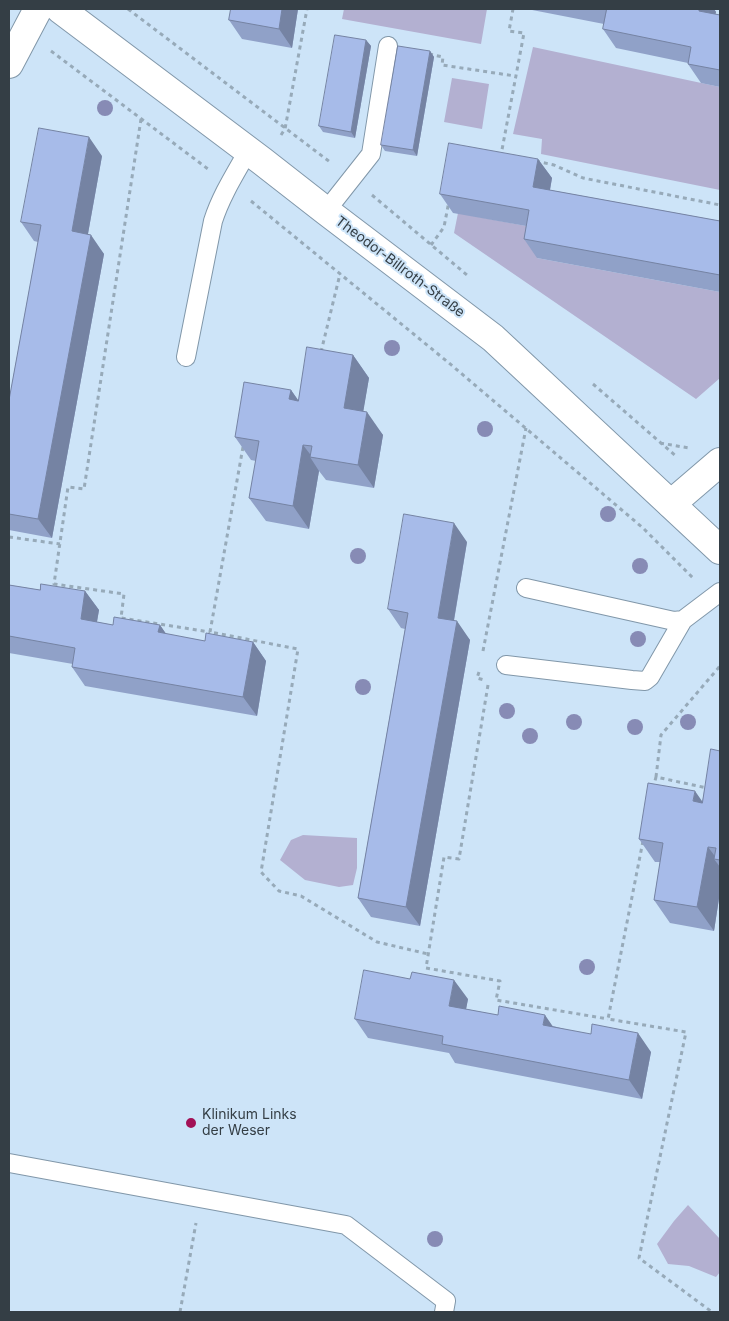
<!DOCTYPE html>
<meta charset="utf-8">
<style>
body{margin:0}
#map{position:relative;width:729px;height:1321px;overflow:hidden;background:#cde4f8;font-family:Inter,sans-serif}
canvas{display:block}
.frame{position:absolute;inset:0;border:10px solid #343e45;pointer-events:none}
</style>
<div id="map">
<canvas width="729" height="1321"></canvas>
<div class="frame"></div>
</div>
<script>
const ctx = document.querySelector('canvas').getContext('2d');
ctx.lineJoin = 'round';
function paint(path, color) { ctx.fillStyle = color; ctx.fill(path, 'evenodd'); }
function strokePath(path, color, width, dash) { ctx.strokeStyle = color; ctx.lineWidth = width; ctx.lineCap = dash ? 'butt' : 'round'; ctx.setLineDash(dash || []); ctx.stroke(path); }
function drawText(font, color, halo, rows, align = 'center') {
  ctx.font = font + ' Inter,sans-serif'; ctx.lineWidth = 4; ctx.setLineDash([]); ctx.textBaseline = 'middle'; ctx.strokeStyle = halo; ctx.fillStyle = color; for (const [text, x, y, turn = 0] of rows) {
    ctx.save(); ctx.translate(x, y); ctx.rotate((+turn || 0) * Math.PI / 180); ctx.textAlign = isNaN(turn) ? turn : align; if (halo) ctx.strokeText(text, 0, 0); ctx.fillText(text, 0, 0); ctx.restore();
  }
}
const green = new Path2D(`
 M344,9H487L481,44L342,19Z
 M533,47L720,87V190L541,154L542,139L513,134Z
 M452,78L489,84L482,129L444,122Z
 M458,213L542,229L537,258L720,292V378L696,399L454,233Z
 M303,835L357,838V868L353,885L339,887L305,880L280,860L291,840Z
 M688,1205L720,1239V1272L716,1277L689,1266L668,1264L657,1244L674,1221Z`);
const path = new Path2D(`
 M128,9L330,162
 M51,51L208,169
 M429,54L443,57L442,65L515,76
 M141,119L84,489L68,487L54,584L124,594L121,618L210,632
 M281,135L285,129L307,9
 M503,155H501L524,33L509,31L513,9
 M536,161L554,165L583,178L720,205
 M372,195L467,275
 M251,201L449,363L643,528L693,578
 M431,245L444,227L449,201
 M321,352L340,274
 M593,384L677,457
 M660,443L689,448
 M243,447L210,632L298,649L261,872L279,891L301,896L377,942L428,954
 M9,537L60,544
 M483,651L526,428
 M479,672L477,678L484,680
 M488,685L459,859L444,857L426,968L500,981L496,1000L608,1019
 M656,777L661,735L720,666
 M653,788L656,777L707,788
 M643,841L608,1019L686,1032L639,1258L712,1312
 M180,1312L196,1223`);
const service = new Path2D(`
 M326,211L371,154L388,46
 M186,357L213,221C221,196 235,174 248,151
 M526,588L674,621L683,620L720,592
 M506,665L632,680L645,681L650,677L683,620
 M9,1163L346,1225L446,1301L444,1312`);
const minor = new Path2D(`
 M9,64L38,9
 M671,504L720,462`);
const tertiary = new Path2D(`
 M60,9L262,161L326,211L493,338L720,550`);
const trees = [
 [105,108],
 [392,348],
 [485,429],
 [608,514],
 [358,556],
 [640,566],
 [638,639],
 [363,687],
 [507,711],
 [574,722],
 [688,722],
 [635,727],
 [530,736],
 [587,967],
 [435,1239]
];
const wall = new Path2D(`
 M231,9H298L292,48L242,39L229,20Z
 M527,9H714L716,12L715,14L720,15V87L701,83L688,64V63L616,48L603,29L604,24Z
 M366,40L371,46L355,138L323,132L319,126Z
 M430,51L434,57L417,156L385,151L381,145Z
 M102,156L88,234L104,254L52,538L9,530V400L38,242L34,241L21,222Z
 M538,159L552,178L550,190L720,221V292L537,258L524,239L526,226L453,213L440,194Z
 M353,355L369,378L363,411L383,435L374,488L326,480L319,471L309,529L266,521L249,498L256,461L251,460L235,437L291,390L298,400Z
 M467,542L454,621L470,640L420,926L371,917L358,898L405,629L401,628L388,609Z
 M9,585L40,590L85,591L99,610L97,622L113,625H160L166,634L205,641L253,642L266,661L257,716L85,686L72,667L73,664L9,653Z
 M720,751V892L714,931L670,923L654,900L660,862H655L639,839L702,801Z
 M468,999L466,1009L553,1026L651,1052L642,1099L455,1063L449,1053L368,1038L355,1019Z`);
const shadedWall = new Path2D(`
 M282,9H298L292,48L279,29Z
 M699,9H714L716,12L712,30L699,11Z
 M366,40L371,46L355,138L351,132Z
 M430,51L434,57L417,156L413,150Z
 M89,137L102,156L85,250L72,231Z
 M538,159L552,178L547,206L533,187Z
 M91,235L104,254L52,538L38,519Z
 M353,355L369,378L360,431L344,408Z
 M291,390L307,413L289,399Z
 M367,412L383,435L374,488L358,465Z
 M303,445L313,458L310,457L319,471L309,529L293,506Z
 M454,523L467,542L451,637L438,618Z
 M85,591L99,610L94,638L81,619Z
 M457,621L470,640L420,926L406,907Z
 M160,625L173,644L158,632Z
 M253,642L266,661L257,716L243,697Z
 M695,791L711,814L693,801Z
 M708,847L717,859H714L720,867V892L714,931L697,907Z
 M454,980L468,999L463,1025L449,1006Z
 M545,1015L558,1034L543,1025Z
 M638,1033L651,1052L642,1099L629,1080Z`);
const building = new Path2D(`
 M231,9H282L279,29L229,20Z
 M607,9H699V11L720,15V70L688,64L691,47L603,29Z
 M335,35L366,40L351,132L319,126Z
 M398,46L430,51L413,150L381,145Z
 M39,128L89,137L72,231L91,235L38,519L9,514V400L41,225L21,222Z
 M449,143L538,159L533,187L720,221V275L524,239L529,210L440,194Z
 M307,347L353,355L344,408L367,412L358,465L310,457L312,446L303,445L293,506L249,498L259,441L235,437L244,382L291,390L289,399L298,401Z
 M404,514L454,523L438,618L457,621L406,907L358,898L408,613L388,609Z
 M41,584L85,591L81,619L113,625L114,617L160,625L158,632L205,641L206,633L253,642L243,697L72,667L75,648L9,636V585L40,590Z
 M711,749L720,751V860L714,859L716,848L708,847L697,907L654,900L663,843L639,839L648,783L695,791L693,801L702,803Z
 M364,970L410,979L412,972L454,980L449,1006L498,1015L499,1006L545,1015L543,1025L591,1034L592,1024L638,1033L629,1080L442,1044L443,1036L355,1019Z`);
const markers = [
 [191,1123,6,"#a21156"]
];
const streetNames = [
 ["Theodor-Billroth-Straße",400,267,37]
];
const poiNames = [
 ["Klinikum Links",202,1115],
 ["der Weser",202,1131]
];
paint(green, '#b3b0d1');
strokePath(service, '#8197a9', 20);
strokePath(minor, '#8197a9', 30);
strokePath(tertiary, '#8197a9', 30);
strokePath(path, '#97aab9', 3, [4, 4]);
strokePath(service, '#fff', 18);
strokePath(minor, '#fff', 28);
strokePath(tertiary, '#fff', 28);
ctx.fillStyle = '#878bb5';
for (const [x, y] of trees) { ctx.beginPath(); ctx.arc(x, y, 8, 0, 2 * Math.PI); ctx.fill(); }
paint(wall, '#90a1c8');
paint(shadedWall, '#7583a3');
paint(building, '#a7bbe9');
strokePath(building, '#7583a3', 1);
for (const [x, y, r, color] of markers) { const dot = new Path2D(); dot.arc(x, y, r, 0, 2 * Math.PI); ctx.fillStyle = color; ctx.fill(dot); strokePath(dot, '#cde4f8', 2); }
drawText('14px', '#343e45', '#cde4f8', streetNames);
drawText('14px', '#343e45', '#cde4f8', poiNames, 'left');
</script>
